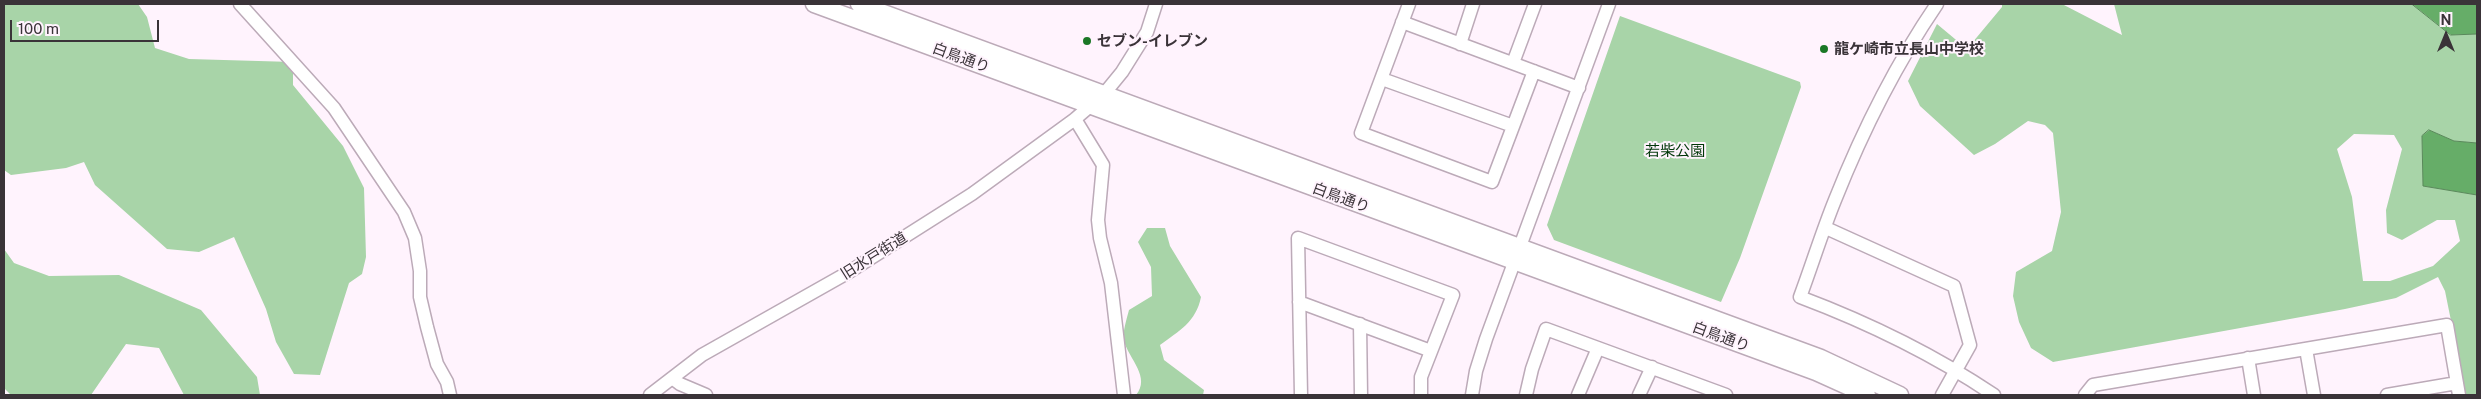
<!DOCTYPE html>
<meta charset="utf-8">
<style>
body{margin:0}
#map{position:relative;width:2481px;height:399px;overflow:hidden;background:#fff3fd;font-family:"Public Sans",sans-serif}
canvas{display:block}
.frame{position:absolute;inset:0;border:5px solid #3a3338;pointer-events:none}
.north{position:absolute;left:2421px;top:10px;width:50px;height:50px;-webkit-text-stroke:4px #fff3fd;paint-order:stroke;rotate:0deg;font-size:14px;font-weight:700;line-height:20px;text-align:center;color:#3a3338}
.north::after{content:'';display:block;margin:auto;width:18px;height:22px;background:#3a3338;clip-path:polygon(50% 0,100% 100%,50% 72%,0 100%)}
.scale{position:absolute;left:10px;top:20px;width:149px;height:22px;box-sizing:border-box;border:2px solid #3a3338;border-top:0;padding-left:6px;font-size:15px;line-height:18px;white-space:nowrap;color:#3a3338;-webkit-text-stroke:4px #fff3fd;paint-order:stroke}
</style>
<div id="map">
<canvas width="2481" height="399"></canvas>
<div class="frame"></div>
<div class="north">N</div>
<div class="scale">100 m</div>
</div>
<script>
const ctx = document.querySelector('canvas').getContext('2d');
ctx.lineJoin = 'round';
function paint(path, color) { ctx.fillStyle = color; ctx.fill(path, 'evenodd'); }
function strokePath(path, color, width, dash) { ctx.strokeStyle = color; ctx.lineWidth = width; ctx.lineCap = dash ? 'butt' : 'round'; ctx.setLineDash(dash || []); ctx.stroke(path); }
function drawText(font, color, halo, rows, align = 'center') {
  ctx.font = font + ' "Public Sans","Noto Sans JP",sans-serif'; ctx.lineWidth = 4; ctx.setLineDash([]); ctx.textBaseline = 'middle'; ctx.strokeStyle = halo; ctx.fillStyle = color; for (const [text, x, y, turn = 0] of rows) {
    ctx.save(); ctx.translate(x, y); ctx.rotate((+turn || 0) * Math.PI / 180); ctx.textAlign = isNaN(turn) ? turn : align; if (halo) ctx.strokeText(text, 0, 0); ctx.fillText(text, 0, 0); ctx.restore();
  }
}
const green = new Path2D(`
 M4,4H138L147,17L155,48L189,59L293,62V85L343,146L364,188L366,257L362,274L349,283L320,375L294,374L276,342L266,309L234,237L199,252L167,249L95,185L84,162L66,168L11,175L4,170Z
 M2002,4H2062L2122,35L2114,4H2412L2451,35L2477,34V143L2454,141L2429,130L2422,136L2423,186L2477,195V395H2466L2445,291L2438,277L2396,298L2345,309L2053,362L2031,348L2019,322L2013,296L2016,272L2052,251L2061,212L2053,133L2045,125L2028,121L1995,144L1974,155L1920,106L1908,81L1937,24L1967,49L2002,7ZM2354,134L2394,135L2402,149L2386,210L2387,233L2402,240L2437,220H2455L2460,241L2433,266L2390,281H2363L2352,197L2337,149Z
 M1620,16L1800,82L1801,87L1740,258L1721,302L1554,240L1547,225Z
 M1147,228H1165L1170,246L1201,297C1196,322 1179,331 1160,345L1164,360L1204,390L1203,395H1136C1151,377 1129,359 1124,341C1122,333 1127,318 1129,310L1152,296L1151,267L1138,242Z
 M4,249L14,263L49,276L119,275L201,310L257,377L260,395H184L159,348L126,344L91,395H11L4,388Z`);
const water = new Path2D(`
 M2412,4H2477V34L2451,35Z
 M2429,130L2454,141L2477,143V195L2423,186L2422,136Z`);
const minor = new Path2D(`
 M240,4L334,108L404,212L415,238L420,271V297L427,327L437,364L447,382L450,395
 M1409,4L1361,133L1492,182L1534,71
 M1937,4C1896,64 1862,132 1835,200C1822,232 1812,265 1800,297C1869,323 1933,354 1994,395
 M1402,22L1579,88
 M1460,44L1473,4
 M1513,63L1535,4
 M1382,79L1513,126
 M1075,119L1103,165L1098,220L1100,238L1111,283L1124,395
 M1826,228L1954,286L1970,345L1942,395
 M1299,302L1431,351
 M1360,324L1361,395
 M2306,349L2314,395
 M2248,358L2254,395
 M672,378L680,384L706,395
 M650,395L702,355L849,272L972,194L1075,119L1104,94L1122,72L1147,32L1156,4
 M1301,395L1298,238L1453,295L1421,377V395
 M1472,395L1476,371L1486,339L1609,4
 M1526,395L1532,369L1546,329L1726,395
 M1578,395L1598,348
 M1639,395L1652,367
 M2085,395L2093,385L2447,325L2459,395
 M2387,395L2457,383`);
const major = new Path2D(`
 M814,4L1816,372L1867,395
 M859,4L1821,358L1900,395`);
const markers = [
 [1087,41,5,"#1b7726"],
 [1824,49,5,"#1b7726"]
];
const poiNames = [
 ["セブン-イレブン",1097,41],
 ["龍ケ崎市立長山中学校",1834,49]
];
const streetNames = [
 ["白鳥通り",961,58,20],
 ["白鳥通り",1341,198,20],
 ["旧水戸街道",874,256,-32],
 ["白鳥通り",1721,337,20]
];
const parkNames = [
 ["若柴公園",1675,151]
];
paint(green, '#a8d4a8');
paint(water, '#66ad68');
strokePath(water, '#59885a', 1);
strokePath(minor, '#bcaab8', 15);
strokePath(major, '#bcaab8', 19);
strokePath(minor, '#fff', 12);
strokePath(major, '#fff', 16);
for (const [x, y, r, color] of markers) { const dot = new Path2D(); dot.arc(x, y, r, 0, 2 * Math.PI); ctx.fillStyle = color; ctx.fill(dot); strokePath(dot, '#fff3fd', 2); }
drawText('bold 15px', '#3a3338', '#fff3fd', poiNames, 'left');
drawText('15px', '#3a3338', '#fff3fd', streetNames);
drawText('15px', '#013708', '#fff3fd', parkNames);
</script>
